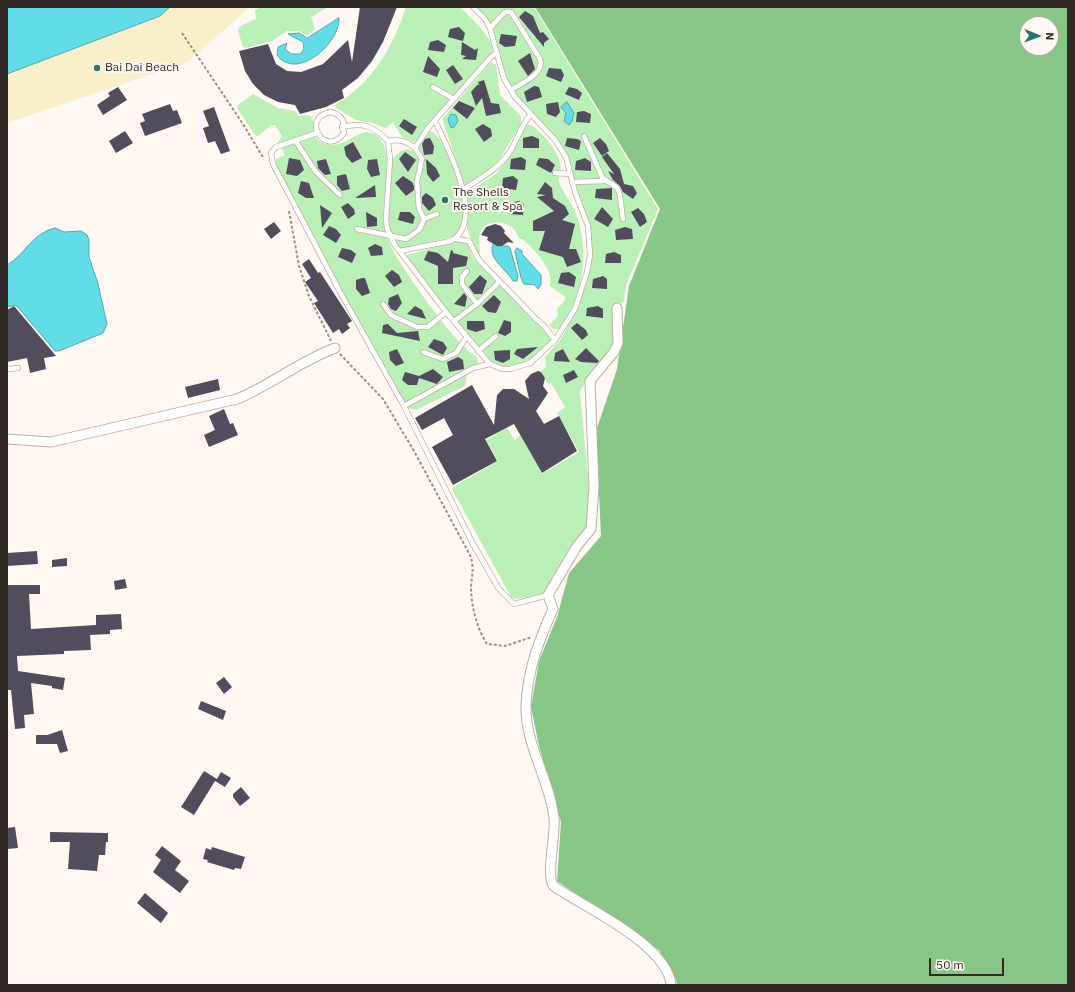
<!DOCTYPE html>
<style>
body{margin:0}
#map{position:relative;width:1075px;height:992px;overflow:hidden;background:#fff7f2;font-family:"IBM Plex Sans",sans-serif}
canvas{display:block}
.frame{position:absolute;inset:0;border:8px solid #312926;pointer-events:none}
.north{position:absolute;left:1019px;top:16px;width:40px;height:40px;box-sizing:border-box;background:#fff7f2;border:1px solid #ada5a0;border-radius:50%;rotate:91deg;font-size:11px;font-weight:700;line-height:16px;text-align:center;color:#312926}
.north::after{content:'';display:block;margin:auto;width:14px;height:18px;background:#2e756c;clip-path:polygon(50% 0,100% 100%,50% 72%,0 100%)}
.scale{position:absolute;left:929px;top:958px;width:75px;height:18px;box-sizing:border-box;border:2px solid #312926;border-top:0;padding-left:5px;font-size:12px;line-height:14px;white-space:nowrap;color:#312926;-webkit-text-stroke:3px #fff7f2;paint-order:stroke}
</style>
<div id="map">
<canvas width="1075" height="992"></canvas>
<div class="frame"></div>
<div class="north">N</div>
<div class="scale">50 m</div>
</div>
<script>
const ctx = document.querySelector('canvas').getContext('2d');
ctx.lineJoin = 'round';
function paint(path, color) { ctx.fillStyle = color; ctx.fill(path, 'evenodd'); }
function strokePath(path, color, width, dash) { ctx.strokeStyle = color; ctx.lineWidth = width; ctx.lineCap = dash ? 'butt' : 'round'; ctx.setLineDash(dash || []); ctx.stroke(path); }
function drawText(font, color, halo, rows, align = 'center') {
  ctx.font = font + ' "IBM Plex Sans",sans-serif'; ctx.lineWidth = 4; ctx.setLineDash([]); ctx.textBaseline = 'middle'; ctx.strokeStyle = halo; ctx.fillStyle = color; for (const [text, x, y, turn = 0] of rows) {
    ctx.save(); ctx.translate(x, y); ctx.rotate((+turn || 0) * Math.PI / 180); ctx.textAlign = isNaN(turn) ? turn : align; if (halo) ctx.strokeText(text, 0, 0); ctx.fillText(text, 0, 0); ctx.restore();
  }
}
const green = new Path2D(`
 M261,7H328L311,17L315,29L307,35L299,31H287L272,41L246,48L243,47L238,31L240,26L256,19L255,10Z
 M406,7H460L480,27L491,42L493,52L418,140L413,142L402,137L393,122L386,128L372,123L356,120L336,108V104C372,84 394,45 406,7Z
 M474,7H534L658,209L626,285L624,301L613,308C614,318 617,332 615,342C611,357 586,376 580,392L591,510L589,528L547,593L516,599L511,597L453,491V487L498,461L486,440L507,428L515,440L520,435L542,474L579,452L557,413L565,407L551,383L548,384L541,371L546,367L545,357L561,339L579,306L588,273L591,240L566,155L516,96L505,79L494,34Z
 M491,62L496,65L500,95L521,116V124L496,166L466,184L464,183L442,119Z
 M253,94L278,108L295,111L299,116C325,110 304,136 323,143C346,152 357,125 374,134C399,147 380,201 384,224C386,231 388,240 391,247C403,270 456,346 477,357L478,365L476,370L467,373L465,386L416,410L406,408L341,291L275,164L276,159L285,155L278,142L282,136L275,125H271L258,136L255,135L237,108L238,105Z
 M527,124L531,125C543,133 561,153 561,170C561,173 558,178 559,182C560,187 572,204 575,211C591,252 583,292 561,329H553L549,325L558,316L557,309L565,300V297L550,286C555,270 533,248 522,239H520C517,236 516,231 513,228C504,220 483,220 480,234C478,239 480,247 480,253L478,254L467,229V193L496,174L512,152Z
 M430,131C448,136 466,201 463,219C462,225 459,231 455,236L401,249C378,228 390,186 392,159L401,151L408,149L415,152L417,150L427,132Z
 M456,241L466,242L474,259L551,337V342L529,360L512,367H499L490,363L467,338L406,258L408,255Z`);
const forest = new Path2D(`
 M535,7H1068V985H677L676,979L659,950L557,881L561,822L539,746L531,707L539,661L557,617L569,573L601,536L596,431L617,369L629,286L660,209ZM1027,24H1051V48H1027Z`);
const sand = new Path2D(`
 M170,7H250L188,62L7,123V74L160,16Z`);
const water = new Path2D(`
 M7,7H170L160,16L7,74Z
 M339,18C341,42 297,82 277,55L278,47L287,43L285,49L291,54H300L304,49L303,42L288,34L299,33L307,38Z
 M567,102L574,113L572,121L569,125L564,121L566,113L561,107Z
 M451,114L456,115L458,121L454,127L451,128L448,120Z
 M55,228L64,232L81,231L87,235L89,240V257L98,284L107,324L103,333L59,351H55L16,305L7,307V265C26,254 32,233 55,228Z
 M494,242L497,246H508L510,248L518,276L517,281H513C507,269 485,258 494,242Z
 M517,248L522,251V254L541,275V285L538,289L535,285L524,284L521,278L515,252Z`);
const building = new Path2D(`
 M360,7H397L383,42L372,61L358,78L342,90L344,98L326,107L300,114L295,105L278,102L264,95L253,84L245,71L239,51L268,44L276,64L287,71L301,72L323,64L348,40L352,62Z
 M525,11L533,16L540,33L543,32L549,39L544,43V47L519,17Z
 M459,27L465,33L463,41L448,37L450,29Z
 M501,34L517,36L515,46L505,47L499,43Z
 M438,40L446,45L444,52L428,50L430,42Z
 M462,42L475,50L478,48L476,60L462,59L466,56L461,55Z
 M530,53L535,69L528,76L518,61Z
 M428,56L440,69L437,77L423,72Z
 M453,65L463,79L455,84L446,70Z
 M549,68L561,69L564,75L561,82L546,76Z
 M484,80L491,103L499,104L501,113L486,116L482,98L476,106L471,92L477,85H479L478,82Z
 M534,86L539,87L542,97L527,102L524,92Z
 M118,87L127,100L103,115L97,105L110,96L108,93Z
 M569,87L577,89L582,93L579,100L565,94Z
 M459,101L475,108L467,119L453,108Z
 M558,102L560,112L556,117L547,114L546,104Z
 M170,104L173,111L177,110L182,123L145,136L140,123L145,121L142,114Z
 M214,107L230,151L221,154L215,141L208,143L203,128L209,126L203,111Z
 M584,111L591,114L590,123L576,122L577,112Z
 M404,119L417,127L412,135L399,126Z
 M483,124L491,129L492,136L484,142L475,129Z
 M125,131L133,143L116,153L109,141Z
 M532,136L539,139V148H523V138Z
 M430,138L434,146L433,154L424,155L422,144L425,139Z
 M567,138L577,139L581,141L579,150L565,146Z
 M600,138L606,144L609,151L602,156L593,143Z
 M353,142L362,158L352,163L346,156L344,147Z
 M405,152L416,160L408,172L399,159Z
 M607,153L620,169L624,184L633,186L637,193L633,199L623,192L620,186L613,180L608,171L614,174L602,157Z
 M521,157L526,160L525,170L510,169L511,159Z
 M289,158L300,160L304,170L297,176L286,174Z
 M539,158L548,159L555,165L551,173L536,165Z
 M585,158L591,162V171L575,170L576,161Z
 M326,159L331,174L325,175L318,168L317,161Z
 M377,159L380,175L371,177L367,169L368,160Z
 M426,159L436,168L440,176L433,182L427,174Z
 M346,174L350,189L342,191L337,185V176Z
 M403,176L412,182L414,186V190L406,196L395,183Z
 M513,176L518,180L516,190L502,188L503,178Z
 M301,181L309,183L314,198H306L298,193Z
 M545,182L552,188L553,198L565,206L569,214L562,220L575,224L569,249H576L581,262L567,267L563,257L539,250L545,231H533V221L554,211L537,197L546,195L537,194Z
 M375,185L376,197L355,198Z
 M596,189L612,188V200L595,198Z
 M426,193L433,198L436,205L429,211L422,203V197Z
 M519,201L524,204L523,215L509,214V203Z
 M348,203L354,209L355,214L348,219L341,207Z
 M320,205L332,213L322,228Z
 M602,207L613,219L608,227L594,219Z
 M638,208L644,214L647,222L640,227L631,212Z
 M366,212L377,218V226L367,227Z
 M400,212H410L415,217L413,224L398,220Z
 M274,222L281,231L271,239L264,229Z
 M495,224L501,226L505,231L504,233L514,243L508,242L502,246H497L487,240L488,237L481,235L486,227Z
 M329,226L336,229L341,235L336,243L323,235Z
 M625,227L632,229L633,239L616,240L615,230Z
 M375,244L382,247L383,255L371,256L368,248Z
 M342,248L351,250L356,254L352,263L338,257Z
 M451,250L453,251V253L468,257L466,266L453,268V284H438V266L424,260L428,251L438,253L448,262Z
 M614,252L621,255V263H605L606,254Z
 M309,259L318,273L320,272L352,321L347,324L350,328L342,334L339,329L333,333L314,303L318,301L305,282L311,278L302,264Z
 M392,270L399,275L402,282L394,287L385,276Z
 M569,272L576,277L574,287L558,283L561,273Z
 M480,275L487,281L482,294H474L469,287Z
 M603,276L607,279V289L592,288L593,279Z
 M362,278H365L370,293L362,296L356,289V280Z
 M464,293L467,297L465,307L454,304Z
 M398,294L402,303L396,311L391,309L388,304L389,298Z
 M494,295L501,302L496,313L488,312L482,306Z
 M14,306L56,356L44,358L46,369L30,373L27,358L7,362V310Z
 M415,306L422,310L426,319L407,314Z
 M598,306L603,309V318L586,316L587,308Z
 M504,320L511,322V332L505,336L498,333Z
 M467,321H484L485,329L476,332L467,329Z
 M577,323L586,330L588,335L582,340L571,328Z
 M388,324L397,333L418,331L420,341L382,333L383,325Z
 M434,339L443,342L447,348L443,355L428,347Z
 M538,347L523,359L514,354L517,349Z
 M586,348L599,361L597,363L581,362L575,359Z
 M397,349L404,363L396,366L390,360L389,352Z
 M563,349L570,362L554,361L555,353Z
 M510,350V359L503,363L495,360L494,351Z
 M458,357L463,360L464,369L449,372L447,362Z
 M433,369L443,377L437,384L419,378L417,385H408L402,380L405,372L419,376Z
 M574,370L578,377L566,383L563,375Z
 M538,371L541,372L545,378L543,386L548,393L536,411L544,424L559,416L577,451L542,473L514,424L485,439L497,461L453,485L432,447L453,435L444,418L422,430L415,418L472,385L494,425L497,395L503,389H514L529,399L525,381L531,374Z
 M218,379L220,390L188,398L185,387Z
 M224,409L230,424L233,423L238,435L209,447L204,435L215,430L209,416Z
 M37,551L38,564L7,566V553Z
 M67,558V566L52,567V560Z
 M125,579L127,588L115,590L114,581Z
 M8,585H40V594H29L31,629L96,625V615L121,614L122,629L110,630V634L90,635L91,650L64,651V654L17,656L18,671L65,678L63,690L52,688V686L31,683L34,714L24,715L25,728L15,729L11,690H7Z
 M224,677L232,687L224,694L216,683Z
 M201,701L226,711L223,720L198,709Z
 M62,730L68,751L60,753L57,744H36V735H47Z
 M204,771L217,779L221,772L231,778L225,787L215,781L194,815L181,807Z
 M241,787L250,798L240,806L233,797V794Z
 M15,827L18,848L7,849V828Z
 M50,832L108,833V842H106L105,855H99L97,871L68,869L70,842H50Z
 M162,846L181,861L175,870L189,881L180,893L153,872L161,860L155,855Z
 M212,847L245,857L241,869L235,868L234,870L207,862L208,860L203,859L206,848L211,850Z
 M145,893L168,913L161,923L137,903Z`);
const path = new Path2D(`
 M182,33L243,124L264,159
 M289,211L299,266L309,296L331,341
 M340,354L383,399L414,451L471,557C474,571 472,574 471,587C471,605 477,629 487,644L505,646L532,637`);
const service = new Path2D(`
 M490,28L505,12H511L540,59C545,74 522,83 511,90
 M433,87L454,99
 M331,112C338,114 342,117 344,123L342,127L344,133C326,159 299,117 331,112Z
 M342,127C364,122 373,126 388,141L390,159L386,218L387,228L394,244L446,312L490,364L502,369H510L530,363L555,340L575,309L587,272L590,255L588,226L575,192L566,157L555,140L515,97L504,79L490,28L485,19L473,7
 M317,133L276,147L271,153L273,164L340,292L404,406L473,544L499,589L514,604L548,595
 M584,136L602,177C606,182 613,183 617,188C622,196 621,210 623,219
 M295,140L316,172L340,195
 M388,141C400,139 406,141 415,148L428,128L491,57L497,53
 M555,173L571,174
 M572,182L605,181
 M464,189C481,178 500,168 511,150C518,138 522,124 531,114
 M424,219L437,214
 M357,229L406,239L419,230L424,219L419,209L417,181L422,159L415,148
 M456,239L469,241L479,260L536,319L544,326L555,340
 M400,251L451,241C487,221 447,146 435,121
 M467,271L462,277V284L477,304
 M383,304L391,315L417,327H428L446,312
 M454,321L477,304L499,282
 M478,351L496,336
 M423,352L443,359L456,353L466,338
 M7,369L18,368
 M404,406L473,368L490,364`);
const minor = new Path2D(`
 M617,308L618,343L614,352L590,381L594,487L591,529L577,546L548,595L553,609C539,640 527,672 526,706C525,745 550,780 554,818C556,833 546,874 553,885C555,888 560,890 563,892C593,911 668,947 671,985
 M7,439L51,442L237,399C271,385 300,361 335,348`);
const markers = [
 [97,68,4,"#2e756c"],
 [445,200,4,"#2e756c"]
];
const poiNames = [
 ["Bai Dai Beach",105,68],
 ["The Shells",453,193],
 ["Resort & Spa",453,207]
];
paint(green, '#baf0b8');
paint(forest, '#87c686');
paint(sand, '#f9efc9');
paint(water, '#61dde7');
strokePath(water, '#53a7ad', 1);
paint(building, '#514d5d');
strokePath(service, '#c0ada3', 6);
strokePath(minor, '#c0ada3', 11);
strokePath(path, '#98908c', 2, [3, 2]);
strokePath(service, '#fff', 4.5);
strokePath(minor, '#fff', 9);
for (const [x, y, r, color] of markers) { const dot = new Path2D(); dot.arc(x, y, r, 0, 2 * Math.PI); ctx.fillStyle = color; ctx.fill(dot); strokePath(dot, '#fff7f2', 1.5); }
drawText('12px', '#312926', '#fff7f2', poiNames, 'left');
</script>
